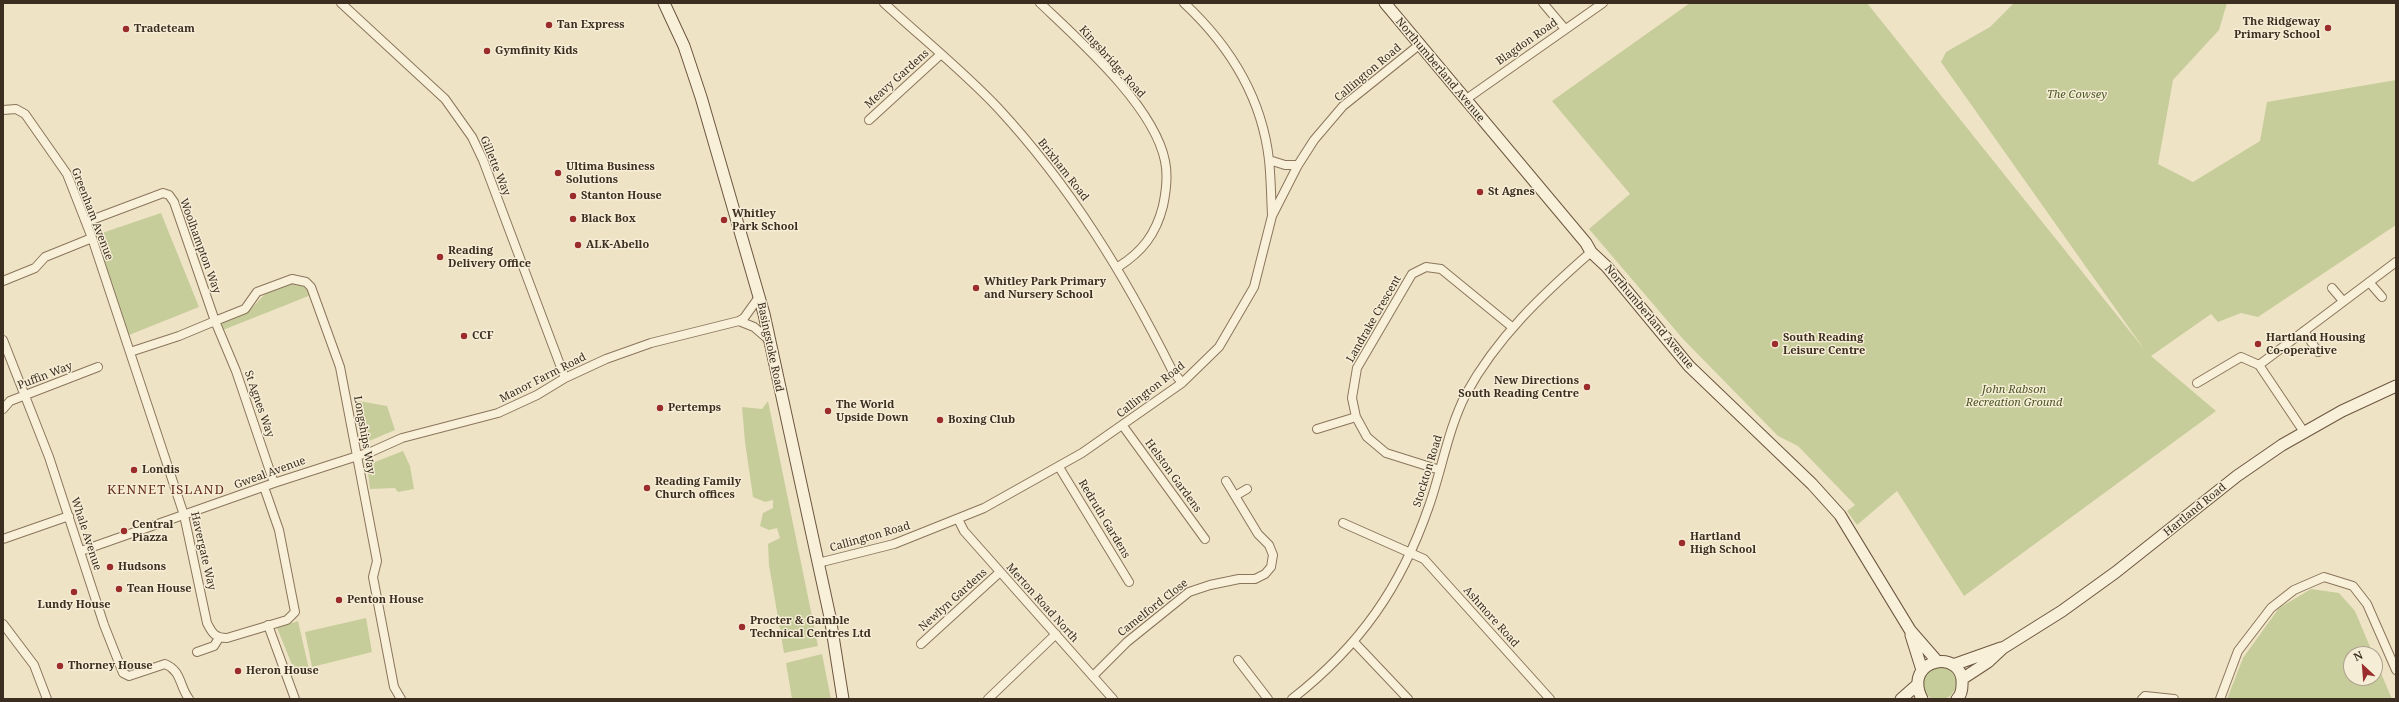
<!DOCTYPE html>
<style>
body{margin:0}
#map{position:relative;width:2399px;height:702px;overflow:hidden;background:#efe3c6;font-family:"Noto Serif",serif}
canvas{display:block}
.frame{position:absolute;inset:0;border:4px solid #3b2d1f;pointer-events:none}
.north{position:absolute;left:2343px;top:646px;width:40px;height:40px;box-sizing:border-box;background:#f6edd6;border:1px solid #aba08d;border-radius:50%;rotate:334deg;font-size:11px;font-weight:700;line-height:16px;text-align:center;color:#3b2d1f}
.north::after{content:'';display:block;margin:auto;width:14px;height:18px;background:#9a2d2b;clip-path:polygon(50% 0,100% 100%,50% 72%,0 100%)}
</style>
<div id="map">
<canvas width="2399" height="702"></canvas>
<div class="frame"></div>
<div class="north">N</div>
</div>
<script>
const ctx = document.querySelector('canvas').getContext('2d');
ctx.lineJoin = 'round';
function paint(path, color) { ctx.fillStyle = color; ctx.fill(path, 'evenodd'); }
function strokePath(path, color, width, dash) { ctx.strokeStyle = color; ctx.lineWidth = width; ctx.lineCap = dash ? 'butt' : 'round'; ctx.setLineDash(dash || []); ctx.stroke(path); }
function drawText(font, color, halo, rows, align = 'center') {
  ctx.font = font + ' "Noto Serif",serif'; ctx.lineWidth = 3; ctx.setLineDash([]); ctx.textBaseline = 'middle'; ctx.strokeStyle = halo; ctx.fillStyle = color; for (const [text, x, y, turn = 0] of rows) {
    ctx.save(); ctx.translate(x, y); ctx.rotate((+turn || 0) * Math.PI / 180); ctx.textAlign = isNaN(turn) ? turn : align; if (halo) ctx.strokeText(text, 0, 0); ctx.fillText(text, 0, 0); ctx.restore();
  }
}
const green = new Path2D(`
 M1690,3H1867L2144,349L1941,62L1946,52L1990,27L2014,3H2227L2219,30L2173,80L2158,164L2193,182L2260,141L2267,102L2396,80V225L2258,317L2241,313L2218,322L2211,314L2151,356L2216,411L1964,596L1897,491L1857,525L1847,511L1855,505L1798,446L1778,436L1683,339L1589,229L1630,194L1552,101Z
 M161,213L199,307L129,335L96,235Z
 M297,282L308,286L311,295L223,330L222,325L224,321L251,309L265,294Z
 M359,401L387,406L395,430L362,444L356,402Z
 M768,401L818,646L784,653L769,565L768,544L780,538L777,528L769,530L760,526L763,513L773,508V500L765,502L753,497L745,442L742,407L762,409Z
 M403,451L410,466L414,489L398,492L395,488L370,489L367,465Z
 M2311,589L2339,593L2355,611L2373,654H2351V678H2375V659L2392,699H2227L2243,658L2279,608Z
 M366,618L372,652L312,667L305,632Z
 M298,621L309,669L295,672L277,628Z
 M822,654L831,699H792L786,663Z
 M1922 683a17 17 0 1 1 34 0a17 17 0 1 1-34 0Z`);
const street = new Path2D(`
 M341,3L445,99L472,137L483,160L565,378
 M884,3C922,38 963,71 998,108C1071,187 1124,274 1172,370L1182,383
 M1040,3C1080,41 1154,106 1165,161C1168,175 1166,192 1163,206C1156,234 1142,252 1118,267
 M1184,3C1229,45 1262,98 1269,160C1271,178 1271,197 1272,215
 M1543,3L1565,29
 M1465,100L1603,3
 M3,110L16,109L25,114L67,174L92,238L184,515L207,623C212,633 215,638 227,638L287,620L295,612L279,530L264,487
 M869,120L940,55
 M1269,160L1285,165H1298
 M86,222L163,193L169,195L174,202L215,321L245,309L257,292L292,279L306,282L311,287L340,367L377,561L373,577L394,687L401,699
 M3,281L35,268L45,257L92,238
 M2369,282L2382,297
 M2332,288L2343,301
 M739,321L754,327L769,340
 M2304,331L2318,352
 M3,340L49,457L104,625L123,673L129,676L165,664C182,671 179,686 189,699
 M130,352L179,336L215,321L236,371L274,483
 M2259,365L2304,432
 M2197,383L2241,357L2259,365L2396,262
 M3,409L10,401L98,367
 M1123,426L1205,539
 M1317,429L1356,417
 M1059,467L1129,582
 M1440,470L1386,453L1367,437L1356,417L1352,398L1357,368L1412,274L1426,267L1441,269L1512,327
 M1235,496L1247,489
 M958,519L964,531L1113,699
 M1343,523L1424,559L1550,699
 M3,539L69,516
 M81,551L274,483L373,451L402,438L498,413L537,395L565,378L606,359L651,343L739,321L744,318L759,297
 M818,563L894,544L984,508L1082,453L1182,383L1219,347L1254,287L1272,216L1298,165L1314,140L1343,106L1419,45
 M3,624L34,665L47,699
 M268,625L295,699
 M1354,642L1408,699
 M921,644L1000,572
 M197,652L214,646L219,638
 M1238,660L1268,699
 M1093,676L1127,642L1189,592L1210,585L1239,579H1255L1265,574L1271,567L1273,555L1269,545L1258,534L1226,481
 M988,699L1056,634
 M1292,699C1360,646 1401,587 1429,506C1442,469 1448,429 1466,394C1497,337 1543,294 1591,252
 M2142,699L2145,696L2174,699
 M2220,699L2238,651L2271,608L2294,590L2324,577L2353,586L2367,604L2396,670`);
const secondary = new Path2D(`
 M664,3L684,46L701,97L764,314L830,617L843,699
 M1385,3L1586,243L1591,252L1607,267L1689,366L1812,484L1840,515L1910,630L1937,661
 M1911,635L1922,670
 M1953,665L2001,648
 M1962,679L1988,662L2003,648L2062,611L2116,572L2237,476L2282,445L2342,411L2396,386
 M1901,699L1918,684
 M1922,699C1901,658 1965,647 1962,685C1962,690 1961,695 1957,699`);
const markers = [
 [549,25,4,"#9a2d2b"],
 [2328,28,4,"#9a2d2b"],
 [126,29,4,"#9a2d2b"],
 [487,51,4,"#9a2d2b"],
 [558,173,4,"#9a2d2b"],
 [1480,192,4,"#9a2d2b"],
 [573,196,4,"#9a2d2b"],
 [573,219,4,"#9a2d2b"],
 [724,220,4,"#9a2d2b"],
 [578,245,4,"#9a2d2b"],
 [440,257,4,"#9a2d2b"],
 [976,288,4,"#9a2d2b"],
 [464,336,4,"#9a2d2b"],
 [1775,344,4,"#9a2d2b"],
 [2258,344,4,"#9a2d2b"],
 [1587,387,4,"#9a2d2b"],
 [660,408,4,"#9a2d2b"],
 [828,411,4,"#9a2d2b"],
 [940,420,4,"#9a2d2b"],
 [134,470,4,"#9a2d2b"],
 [647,488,4,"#9a2d2b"],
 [124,531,4,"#9a2d2b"],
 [1682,543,4,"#9a2d2b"],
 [110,567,4,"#9a2d2b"],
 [119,589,4,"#9a2d2b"],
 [74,592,4,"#9a2d2b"],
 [339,600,4,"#9a2d2b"],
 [742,627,4,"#9a2d2b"],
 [60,666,4,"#9a2d2b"],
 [238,671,4,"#9a2d2b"]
];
const poiNames = [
 ["The Ridgeway",2320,22,"right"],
 ["Primary School",2320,35,"right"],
 ["Tan Express",557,25],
 ["Tradeteam",134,29],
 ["Gymfinity Kids",495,51],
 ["Ultima Business",566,167],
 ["Solutions",566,180],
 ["St Agnes",1488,192],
 ["Stanton House",581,196],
 ["Whitley",732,214],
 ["Park School",732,227],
 ["Black Box",581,219],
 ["ALK-Abello",586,245],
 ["Reading",448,251],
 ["Delivery Office",448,264],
 ["Whitley Park Primary",984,282],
 ["and Nursery School",984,295],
 ["CCF",472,336],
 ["South Reading",1783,338],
 ["Leisure Centre",1783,351],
 ["Hartland Housing",2266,338],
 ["Co-operative",2266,351],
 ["New Directions",1579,381,"right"],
 ["South Reading Centre",1579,394,"right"],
 ["The World",836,405],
 ["Upside Down",836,418],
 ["Pertemps",668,408],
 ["Boxing Club",948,420],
 ["Londis",142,470],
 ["Reading Family",655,482],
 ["Church offices",655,495],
 ["Central",132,525],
 ["Piazza",132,538],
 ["Hartland",1690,537],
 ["High School",1690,550],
 ["Hudsons",118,567],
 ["Tean House",127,589],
 ["Penton House",347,600],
 ["Lundy House",74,605,"center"],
 ["Procter & Gamble",750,621],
 ["Technical Centres Ltd",750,634],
 ["Thorney House",68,666],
 ["Heron House",246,671]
];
const streetNames = [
 ["Blagdon Road",1527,42,-35],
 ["Kingsbridge Road",1112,62,48],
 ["Northumberland Avenue",1440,70,50],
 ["Callington Road",1368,73,-40],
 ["Meavy Gardens",897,79,-42],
 ["Gillette Way",495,166,68],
 ["Brixham Road",1063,170,52],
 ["Greenham Avenue",92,214,69],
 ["Woolhampton Way",200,246,70],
 ["Northumberland Avenue",1649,317,50],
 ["Landrake Crescent",1374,319,-60],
 ["Basingstoke Road",770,347,78],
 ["Puffin Way",45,376,-21],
 ["Manor Farm Road",543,378,-27],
 ["Callington Road",1151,390,-38],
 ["St Agnes Way",259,404,71],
 ["Longships Way",364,435,80],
 ["Stockton Road",1428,471,-73],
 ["Gweal Avenue",270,473,-20],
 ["Helston Gardens",1173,476,54],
 ["Hartland Road",2195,510,-39],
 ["Redruth Gardens",1104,519,59],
 ["Whale Avenue",86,534,72],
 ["Callington Road",870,537,-16],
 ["Havergate Way",203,551,77],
 ["Newlyn Gardens",953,600,-42],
 ["Merton Road North",1042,603,48],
 ["Camelford Close",1153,608,-38],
 ["Ashmore Road",1491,617,48]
];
const parkNames = [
 ["The Cowsey",2077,95],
 ["John Rabson",2014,390],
 ["Recreation Ground",2014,403]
];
const quarterNames = [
 ["KENNET ISLAND",166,490]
];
paint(green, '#c6cd9a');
strokePath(street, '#8a755b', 10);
strokePath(secondary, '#6c563f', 13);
strokePath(street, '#f9f0da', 8);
strokePath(secondary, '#f9f0da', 11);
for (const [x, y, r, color] of markers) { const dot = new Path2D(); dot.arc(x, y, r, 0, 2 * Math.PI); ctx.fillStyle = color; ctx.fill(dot); strokePath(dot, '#f6edd6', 1.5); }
drawText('bold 11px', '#3b2d1f', '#f6edd6', poiNames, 'left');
drawText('11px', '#3b2d1f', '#f6edd6', streetNames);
drawText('italic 11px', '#4a5726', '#f6edd6', parkNames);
ctx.letterSpacing = '1px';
drawText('13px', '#672f1e', '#f6edd6', quarterNames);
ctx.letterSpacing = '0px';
</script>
